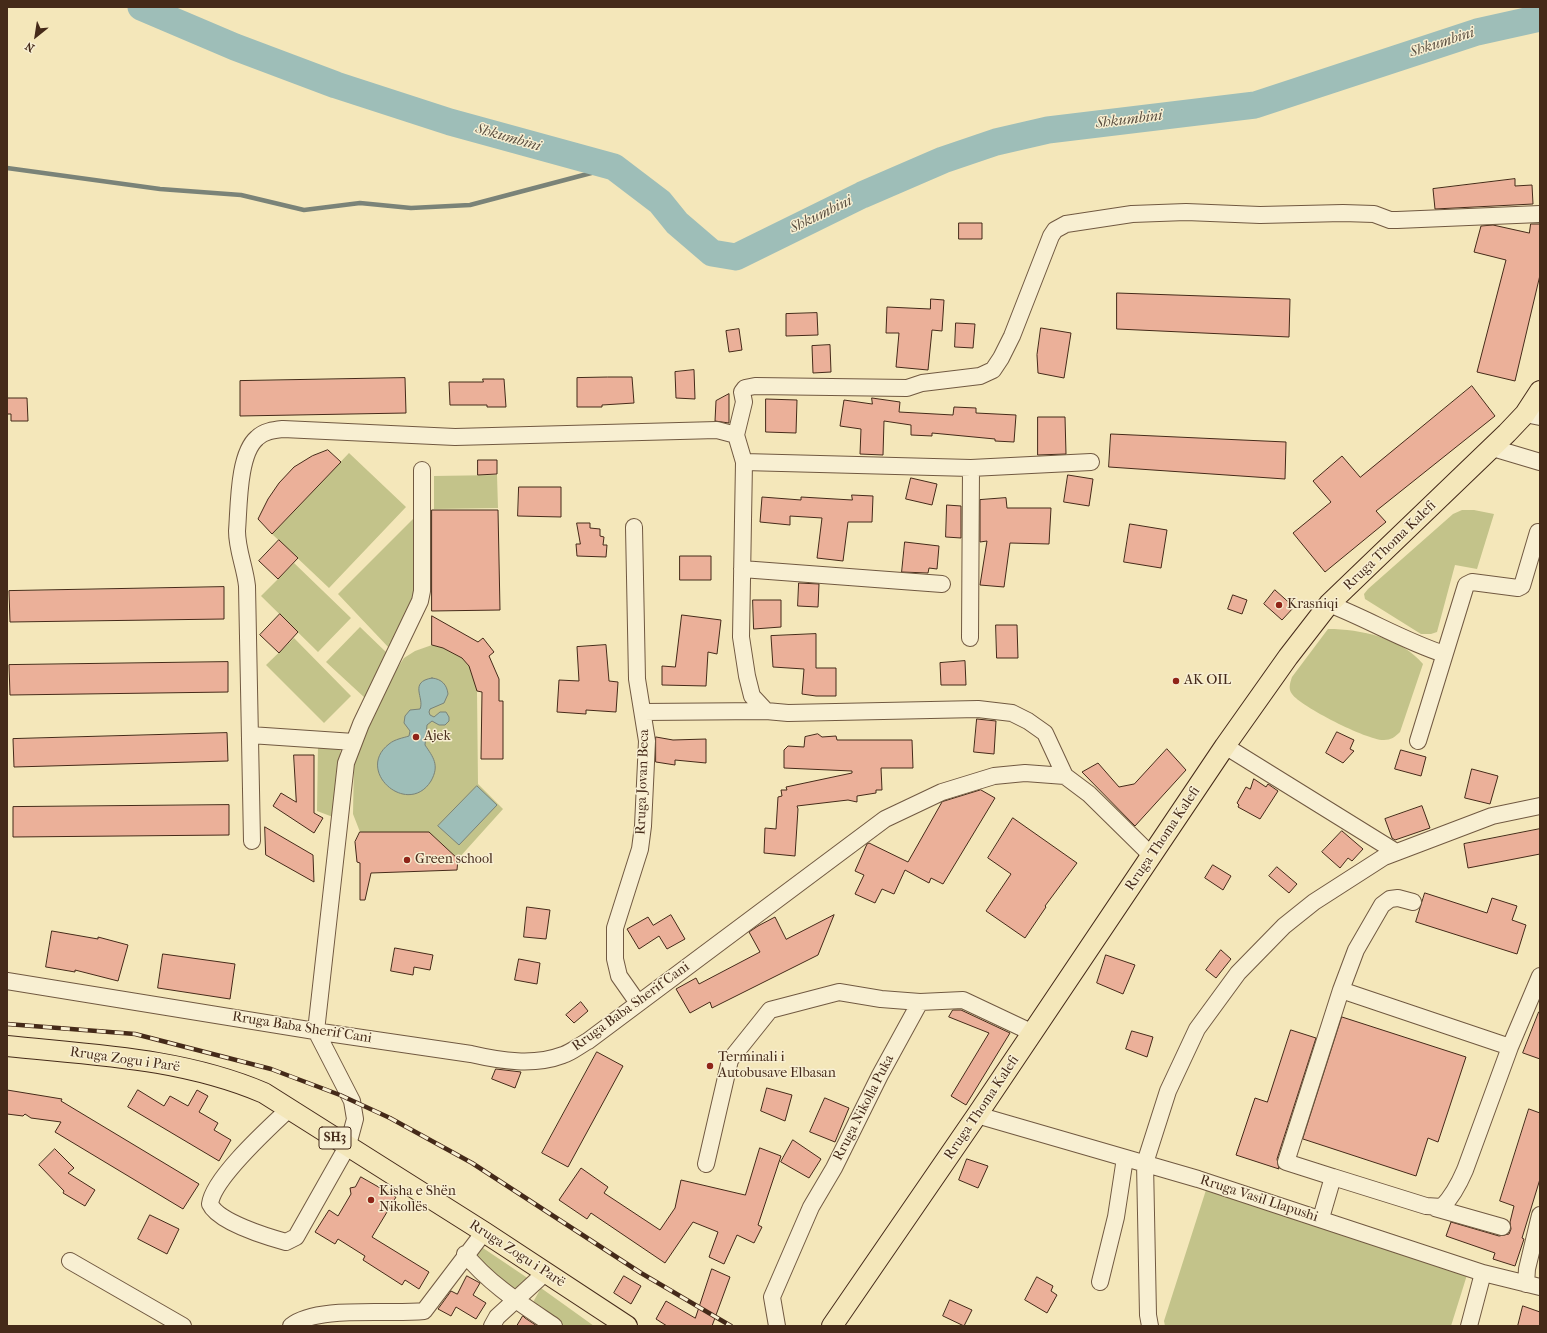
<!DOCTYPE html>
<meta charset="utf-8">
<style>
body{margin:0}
#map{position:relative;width:1547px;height:1333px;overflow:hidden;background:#f4e7ba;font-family:"IM FELL French Canon",serif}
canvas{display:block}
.frame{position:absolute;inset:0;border:8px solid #452a19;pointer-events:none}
.north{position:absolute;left:16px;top:16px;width:40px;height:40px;-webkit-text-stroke:3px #f8efd2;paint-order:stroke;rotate:210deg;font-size:11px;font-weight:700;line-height:16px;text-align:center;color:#452a19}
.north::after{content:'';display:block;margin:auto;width:14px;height:18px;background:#452a19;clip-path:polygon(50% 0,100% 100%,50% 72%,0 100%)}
</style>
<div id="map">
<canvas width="1547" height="1333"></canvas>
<div class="frame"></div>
<div class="north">N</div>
</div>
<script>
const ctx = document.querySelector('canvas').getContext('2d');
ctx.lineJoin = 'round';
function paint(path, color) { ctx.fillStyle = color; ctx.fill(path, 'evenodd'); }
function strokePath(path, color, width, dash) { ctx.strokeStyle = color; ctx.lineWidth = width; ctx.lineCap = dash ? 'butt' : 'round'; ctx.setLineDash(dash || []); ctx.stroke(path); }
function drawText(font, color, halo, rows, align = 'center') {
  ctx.font = font + ' "IM FELL French Canon",serif'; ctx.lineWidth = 3; ctx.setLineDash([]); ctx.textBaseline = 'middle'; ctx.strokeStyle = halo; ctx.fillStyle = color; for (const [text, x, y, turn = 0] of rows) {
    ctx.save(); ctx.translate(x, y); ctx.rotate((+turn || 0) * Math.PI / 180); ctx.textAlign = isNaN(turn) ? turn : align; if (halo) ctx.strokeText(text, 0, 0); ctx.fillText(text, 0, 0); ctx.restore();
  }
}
const green = new Path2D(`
 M349,453L406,507L329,588L272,534Z
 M497,475L498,508L434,509V476Z
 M1462,510H1474L1494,514L1477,569L1455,565L1437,632L1431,634H1421L1365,599L1364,594L1368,589L1453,514Z
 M414,518L416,599L390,649L338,594Z
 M294,563L351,618L318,652L261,596Z
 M360,627L387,653L365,698L326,662Z
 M1328,629C1361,629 1401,638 1423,664L1400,732C1395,737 1391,740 1384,740C1369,741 1301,707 1292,694C1288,689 1290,683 1292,677Z
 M294,638L351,696L324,723L266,665Z
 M432,645L443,648L462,658L469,666L474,678L477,691L478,784L503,809L458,859L429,832H360L353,814L354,762L359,742L396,670L404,658L415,651Z
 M318,745L341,746L333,817L317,811Z
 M1206,1190L1467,1275L1451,1326H1165L1164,1321Z
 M483,1248L529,1279L519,1295L477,1259L476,1254L479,1249Z
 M541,1288L594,1326H565L532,1304Z`);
const water = new Path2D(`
 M432,678C442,679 447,685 448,694L444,703L430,709L429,712L430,715L434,717L440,712H446L449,717V721L445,725H439L432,721L427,725L425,745C433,757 440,765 431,781C408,818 354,771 389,744C395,739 403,738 409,736L410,731L404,723L405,716L410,710L420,709C425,698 408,682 432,678Z
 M477,786L497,805L459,845L438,826Z`);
const stream = new Path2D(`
 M7,168L160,189L241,195L304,210L360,203L411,208L470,205L614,167`);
const river = new Path2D(`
 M141,7L235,47L336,85L450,122L614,167L660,202L677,223L712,253L736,257L862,195L943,160L996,142L1048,130L1255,105L1477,32L1540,18`);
const building = new Path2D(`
 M1515,179V186L1532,185L1533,204L1435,209L1433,189Z
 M959,223H982V239H959Z
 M1531,224H1540V275L1515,381L1477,372L1506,260L1474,252L1481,226L1493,225L1529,233Z
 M1117,293L1290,299L1289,337L1117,329Z
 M931,299L944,300L942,331L932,330L928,370L896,367L899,333H886L887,307L930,309Z
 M817,313L818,335L786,336V314Z
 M956,323L975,324L973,348L955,347Z
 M1041,328L1071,333L1064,378L1038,373L1037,355Z
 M739,329L742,350L729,352L726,331Z
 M830,345L831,372L813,373L812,346Z
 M694,370L695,399L676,398L675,372Z
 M608,377H632L634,403L602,405V407H577V378Z
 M405,378L406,413L240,416V381Z
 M483,379H504L506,407H487V405H450L449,382H483Z
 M1472,386L1495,416L1376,511L1386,522L1325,572L1293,533L1331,502L1313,481L1342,456L1360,477Z
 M729,394V423L715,421L716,401Z
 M7,398H27L28,421H11V414H7Z
 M872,398L900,402L899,412L953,415L954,407L976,408V413L1016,415L1014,442L995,441V439L932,433V436L911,435V425L884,421L883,455L860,454L861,429L840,426L844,400L872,404Z
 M766,399L797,400L796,433L766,432Z
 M1038,417H1065L1066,454L1038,455Z
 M1111,434L1286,442L1285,479L1109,467Z
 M328,450L341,462L272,534L258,519L268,499L279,483L294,467L312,456Z
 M478,460H497V474L478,475Z
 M1068,475L1093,479L1089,506L1064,502Z
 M911,478L937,484L932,505L906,499Z
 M519,487H561V517L518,516Z
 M852,495L873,496L872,522H848L843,561L817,558L822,518L790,516V525L760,522L762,497L801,500V497L852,500Z
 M1006,498L1007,508H1051L1049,544L1010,543L1004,587L980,585L987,541L980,542V500Z
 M947,505L961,506V538L946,537Z
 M432,510H498L500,610L432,611Z
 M577,523H590V528L600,529V536L604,537L603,545H607L606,557L577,556L576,544H580Z
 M1130,524L1167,530L1161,568L1124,562Z
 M279,540L298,558L278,579L259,561Z
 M905,542L939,546L937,569L929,568L928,573L902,572Z
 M680,556H711V580H680Z
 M799,583L819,584L818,607L798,606Z
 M224,587V619L10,622L9,591Z
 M1275,590L1294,607L1282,620L1264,604Z
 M1233,595L1247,600L1242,614L1228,609Z
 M753,600H781V627L754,629Z
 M280,614L298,632L279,653L260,635Z
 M682,615L721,620L717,654L708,652L706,686L662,685V666L675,667Z
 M432,616L478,642L483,638L494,652L489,656L499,679V701H503V759H481L482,692L477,691L469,666L462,658L443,648L432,645Z
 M996,625H1017L1018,658H997Z
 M816,634V668H836V696H816L802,694L804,669L773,667L771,636Z
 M606,645L609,681L618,682L616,712L586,710V714L557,712L559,680L579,681L577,647Z
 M965,661L966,685H941L940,663Z
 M228,662V692L10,695L9,665Z
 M977,719L996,721L994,754L974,752Z
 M1337,732L1354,740L1350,749L1354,751L1343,763L1326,753Z
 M227,733L228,761L14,767L13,739Z
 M818,734L822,737L836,736L837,740H912L913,768H881L882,790H876V793L857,796V802L848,800L797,806L798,809L795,856L764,853L765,828L776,829L778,797L782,796L781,790H787L786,787L852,773V771L784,768V750L788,746L804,747L805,737Z
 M656,737L673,740L706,739V763L675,760V765L656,762Z
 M1167,749L1186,770L1135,826L1082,772L1098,763L1119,787L1134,784Z
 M1401,750L1426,757L1421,776L1395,769Z
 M294,755H314V813L323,818L314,833L273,806L281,793L296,802Z
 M1472,769L1498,776L1490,804L1465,798Z
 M1254,779L1266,787L1268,784L1278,791L1260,819L1238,807L1239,805L1237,803L1246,787L1250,789Z
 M981,790L995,798L943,884L931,878L929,883L905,870L894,894L882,889L875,903L855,894L864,875L855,871L867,844L869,843L908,862L942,802Z
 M229,805V835L13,837V807Z
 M1422,806L1430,828L1395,840L1392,838L1385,819Z
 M1013,818L1077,863L1045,906L1046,907L1025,938L986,911L1011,874L988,858Z
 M265,827L313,855L314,882L266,855Z
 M1540,829V854L1468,868L1464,844Z
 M1342,831L1363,849L1352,861L1348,858L1340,868L1322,852Z
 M360,832H429L458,859L457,870L371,873L365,900H360V863L357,862L355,842Z
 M1213,865L1231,876L1223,890L1205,878Z
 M1277,867L1297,884L1289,893L1269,876Z
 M1425,893L1487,913L1492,898L1517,906L1512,920L1526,925L1517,954L1416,922Z
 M527,907L550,910L546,939L524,937Z
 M671,915L685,939L667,949L659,936L639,949L627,929L648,917L653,925Z
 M834,915L818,955L712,1008L710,1002L690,1013L676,989L696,978L699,984L760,952L749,932L758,926L775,917L786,939Z
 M52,931L98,939V937L128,945L118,981L75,970V972L46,967Z
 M395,948L433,955L430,970L414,967L413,975L391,971Z
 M1221,950L1231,959L1216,978L1206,970Z
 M163,954L235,964L230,999L158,988Z
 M1106,955L1135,965L1123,994L1097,983Z
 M519,959L540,963L537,984L515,980Z
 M581,1002L588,1011L574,1023L566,1015Z
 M953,1010H961L1010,1033L966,1105L951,1096L989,1033L949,1017Z
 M1539,1012H1540V1059L1523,1053Z
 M1342,1017L1466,1057L1438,1142L1428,1138L1416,1176L1303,1139Z
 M1291,1030L1316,1038L1277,1159L1279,1169L1236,1155L1255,1098L1267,1102Z
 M1132,1031L1153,1037L1147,1057L1126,1049Z
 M597,1052L623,1066L568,1167L542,1153Z
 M496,1069L521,1072L515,1088L492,1079Z
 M767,1088L792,1095L785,1121L761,1111Z
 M7,1090L62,1099L61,1101L199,1184L183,1209L55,1132L61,1122L31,1118L25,1114L23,1116L7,1114Z
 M138,1090L164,1106L170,1096L188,1106L197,1090L208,1096L199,1112L218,1123L214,1130L231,1140L219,1161L128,1107Z
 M825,1098L849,1108L835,1142L810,1132Z
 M1529,1109L1540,1113V1179L1522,1238L1524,1239L1515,1266L1493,1259L1495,1253L1446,1236L1451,1222L1499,1236L1509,1234L1511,1229L1510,1222L1514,1206L1500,1201Z
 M793,1140L821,1159L809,1178L781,1162Z
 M760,1148L781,1156L758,1225L762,1227L754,1243L737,1235L724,1264L709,1257L718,1232L693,1222L665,1263L591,1213L587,1219L559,1200L581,1168L608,1187L604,1193L660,1230L675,1208L681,1180L745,1195Z
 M55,1149L74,1168L68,1173L95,1190L85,1206L63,1193L64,1191L39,1165Z
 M967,1159L988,1166L978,1188L959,1180Z
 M361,1177L396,1197L372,1237L429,1272L419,1289L405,1280L402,1285L363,1260L365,1256L338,1239L335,1244L315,1232L329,1210L338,1216L351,1194L350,1188L355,1187Z
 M150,1215L179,1229L167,1254L138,1239Z
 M712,1269L730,1277L712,1326H667L656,1319L666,1301L695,1318Z
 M467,1276L480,1283L473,1295L486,1303L476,1319L456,1307L451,1316L438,1309L451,1291L457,1294Z
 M624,1276L641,1286L631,1304L614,1293Z
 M1037,1277L1053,1286L1051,1291L1057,1295L1047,1313L1025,1300Z
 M950,1300L972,1310L964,1326L943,1316Z
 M1523,1306L1540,1312V1326H1518Z
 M523,1316L525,1318L537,1326H517Z`);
const minor = new Path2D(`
 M1525,414L1540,417
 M1493,448L1540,462
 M744,462L971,468L1091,462
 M634,527L637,679L647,741L643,826L640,849L615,928V959L619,976L638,1003
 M742,569L942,584
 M1329,604C1368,619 1404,641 1444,654
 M970,638L971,468
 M643,712L766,711
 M250,735L354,742
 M1418,741L1466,585L1472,582L1518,588L1522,586L1538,532
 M1225,746L1396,852
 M1065,776L1045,733L1028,721L1012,713L978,709L788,713L766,711L752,696L747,676L741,637L744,462L736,435L744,402L742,392L745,388L755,386L907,388L922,383L980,376L993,370L1001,358L1012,336L1051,236L1055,230L1066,224L1132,214L1186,212L1260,215L1343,213L1374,214L1390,220H1397L1540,214
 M252,841L247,586C245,567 237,550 237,531C239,507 238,454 257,438C264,431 274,430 283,429L455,437L717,430L736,435
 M7,981L321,1032L471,1054C501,1061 534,1066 563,1055C572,1052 580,1045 588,1041L885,819L942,792L994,776L1025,773L1065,776L1089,794L1151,855
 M1341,990L1510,1047
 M289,1109C270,1127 213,1178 210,1204C218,1222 268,1237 286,1242L296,1237L348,1145L355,1119L352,1101L316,1031L346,763L361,724L420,601L422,591V470
 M977,1115L1198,1179L1483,1273L1540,1287
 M706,1164L730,1060L770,1010L839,992L881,999L920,1002
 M1333,1177L1286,1162L1341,990L1356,950L1382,905L1390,899L1398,898L1413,902
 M1435,1208L1502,1227
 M1321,1218L1333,1177L1426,1206L1442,1207C1453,1196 1459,1184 1465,1170L1510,1047L1540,976
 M465,1254C489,1284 523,1305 554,1326
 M70,1261L183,1326
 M1100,1282L1116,1217L1125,1158
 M1526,1284L1527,1269L1540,1215
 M291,1326C317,1305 389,1315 424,1311L484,1232
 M492,1326L497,1317L545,1273
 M777,1326L772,1297L811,1207L834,1168L880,1075L920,1002L963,1000L1033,1033
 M1150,1326L1148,1315L1145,1163L1168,1091L1197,1029L1238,973L1284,926L1314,902L1384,857L1492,816L1540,806
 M1469,1326L1483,1273`);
const major = new Path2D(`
 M7,1046C94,1055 182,1058 264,1093L484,1232L627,1326
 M832,1326L977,1115L1225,746L1288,657L1329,604L1507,433L1525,414L1540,391`);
const rail = new Path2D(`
 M7,1024L135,1034L271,1069L340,1095L390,1118L472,1163L641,1273L731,1326`);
const markers = [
 [1279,605,4,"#8f2418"],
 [1176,681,4,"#8f2418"],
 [416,737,4,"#8f2418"],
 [407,860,4,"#8f2418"],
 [710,1066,4,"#8f2418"],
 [371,1200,4,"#8f2418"]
];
const shields = [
 [335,1138,32]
];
const shieldNames = [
 ["SH3",335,1138]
];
const streetNames = [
 ["Rruga Thoma Kalefi",1390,546,-44],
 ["Rruga Jovan Beca",643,782,-88],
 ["Rruga Thoma Kalefi",1163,839,-56],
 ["Rruga Baba Sherif Cani",631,1007,-36],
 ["Rruga Baba Sherif Cani",302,1028,9],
 ["Rruga Zogu i Parë",125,1060,8],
 ["Rruga Nikolla Puka",864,1108,-63],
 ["Rruga Thoma Kalefi",982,1108,-56],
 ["Rruga Vasil Llapushi",1259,1199,18],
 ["Rruga Zogu i Parë",517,1254,33]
];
const poiNames = [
 ["Krasniqi",1287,605],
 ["AK OIL",1184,681],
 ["Ajek",424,737],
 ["Green school",415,860],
 ["Terminali i",718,1058],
 ["Autobusave Elbasan",718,1074],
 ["Kisha e Shën",379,1192],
 ["Nikollës",379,1208]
];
const waterNames = [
 ["Shkumbini",1442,43,-18],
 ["Shkumbini",1129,120,-7],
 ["Shkumbini",508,138,16],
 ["Shkumbini",821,215,-26]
];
paint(green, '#c3c38a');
paint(water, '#9ebeb8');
strokePath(water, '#7a8378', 1);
strokePath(stream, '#7a8378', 4.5);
strokePath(river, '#9ebeb8', 27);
paint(building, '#ebb099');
strokePath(building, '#452a19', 1);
strokePath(minor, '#715941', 18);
strokePath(major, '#452a19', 22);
strokePath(minor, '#f8efd2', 16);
strokePath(major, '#f4e7ba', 20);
strokePath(rail, '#452a19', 4.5);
strokePath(rail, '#f8efd2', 3, [9]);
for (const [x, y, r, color] of markers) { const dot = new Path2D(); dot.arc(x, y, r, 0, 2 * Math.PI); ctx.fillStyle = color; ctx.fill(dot); strokePath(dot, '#f8efd2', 1.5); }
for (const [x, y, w] of shields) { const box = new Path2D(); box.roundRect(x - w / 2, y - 11, w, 22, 3); ctx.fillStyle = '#f8efd2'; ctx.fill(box); strokePath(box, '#452a19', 1); }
drawText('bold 13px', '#452a19', null, shieldNames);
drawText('14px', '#452a19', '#f8efd2', streetNames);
drawText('14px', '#452a19', '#f8efd2', poiNames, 'left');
drawText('italic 15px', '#5b4f41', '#f8efd2', waterNames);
</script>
